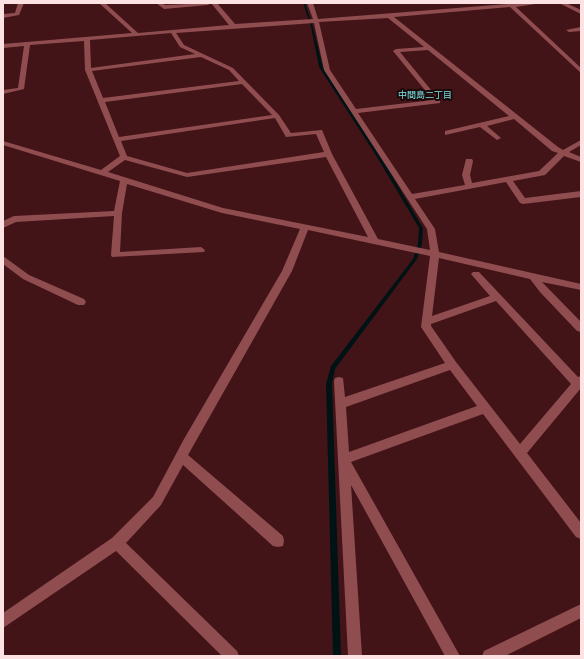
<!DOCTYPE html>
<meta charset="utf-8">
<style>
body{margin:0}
#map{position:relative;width:584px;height:659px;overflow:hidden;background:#421418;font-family:"IBM Plex Sans",sans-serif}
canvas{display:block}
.frame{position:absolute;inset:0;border:4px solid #fce2e2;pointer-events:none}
</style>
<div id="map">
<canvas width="584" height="659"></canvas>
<div class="frame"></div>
</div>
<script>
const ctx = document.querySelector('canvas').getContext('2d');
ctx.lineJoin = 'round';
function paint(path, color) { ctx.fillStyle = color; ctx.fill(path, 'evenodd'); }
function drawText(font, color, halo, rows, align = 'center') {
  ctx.font = font + ' "IBM Plex Sans","Noto Sans JP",sans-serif'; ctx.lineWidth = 4; ctx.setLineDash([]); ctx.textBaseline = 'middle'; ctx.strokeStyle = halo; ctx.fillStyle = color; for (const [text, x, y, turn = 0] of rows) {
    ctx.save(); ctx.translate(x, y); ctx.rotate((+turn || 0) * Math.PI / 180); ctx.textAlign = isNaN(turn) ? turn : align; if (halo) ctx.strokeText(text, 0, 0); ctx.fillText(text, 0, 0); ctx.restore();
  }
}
const stream = new Path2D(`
 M303,3H305L313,27L323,67L381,157L423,228L422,244L417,259L335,369L332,384L341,656H333L326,384L331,366L413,259L418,244L419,228L377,157L319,67L311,27Z`);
const minor = new Path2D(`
 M18,3H24L19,15L3,18V14L15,13Z
 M99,3H105L138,33L229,25L211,3H217L235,24L313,19L307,3H313L318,19L520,3H542L516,7L581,68V73L510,7L394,17L558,147L563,150L581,140V145L569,152L581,157V162L564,156L545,175L513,181L525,198L581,191V197L523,204L520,203L506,182L415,199L435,229L439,252L581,284V290L542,282L581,322V332L577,331L540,292L530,279L439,258L432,316L490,296L471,274L473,272H479L578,377L581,376V388L527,453L581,523V539L576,537L483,414L351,462L460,656H445L351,485L362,656H348L334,381L335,378L339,377L343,378L345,397L445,363L421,327L430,256L308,230L292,271L188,455L283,536L284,541L283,546L278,547L273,546L183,465L161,505L126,543L237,651L239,656H222L116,551L3,628V613L112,538L153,497L184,439L282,271L300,229L222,213L127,184L122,213L120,252L201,247L205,250L204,252L112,257L111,255L114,216L16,222L3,228V221L14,216L114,211L120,181L3,145V141L101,170L120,156L85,70L84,41L30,45L24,89L3,94V90L18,88L24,46L3,48V44L132,33ZM388,18L424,47L396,49L393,51L433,100L356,109L330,70L319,22ZM314,23L324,70L427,229L430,250L378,239L332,154L322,130L291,133L279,115L233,68L184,45L176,33ZM171,33L180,47L195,54L91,68L90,40ZM428,50L509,116L445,131V135L480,127L497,140L501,138L487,126L514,119L552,151L558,153L539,171L472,183L470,175L473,161L472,159H466L462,175L465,185L412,194L358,113L440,103V101L400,52ZM201,57L229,70L239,81L103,98L92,71ZM242,84L272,115L119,137L105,102ZM275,118L286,137L316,134L324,152L187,173L127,156L121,141ZM326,157L368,237L223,208L108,172L125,160L187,177ZM496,301L571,384L520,444L456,362L431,326V324ZM450,370L477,406L349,452L346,407Z
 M156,3H162L165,5L211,3L208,5L164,9Z
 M559,3H566L581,10V14Z
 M581,27V31L569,32L566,30Z
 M3,256L29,275L84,299L86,302L84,305H78L23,279L3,264Z
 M581,604V618L505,656H482L484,651Z`);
const farNeighbourhoodnames = [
 ["中間島二丁目",425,95]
];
paint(stream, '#001314');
paint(minor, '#904d50');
drawText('9px', '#79e5e8', '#1c0809', farNeighbourhoodnames);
</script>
